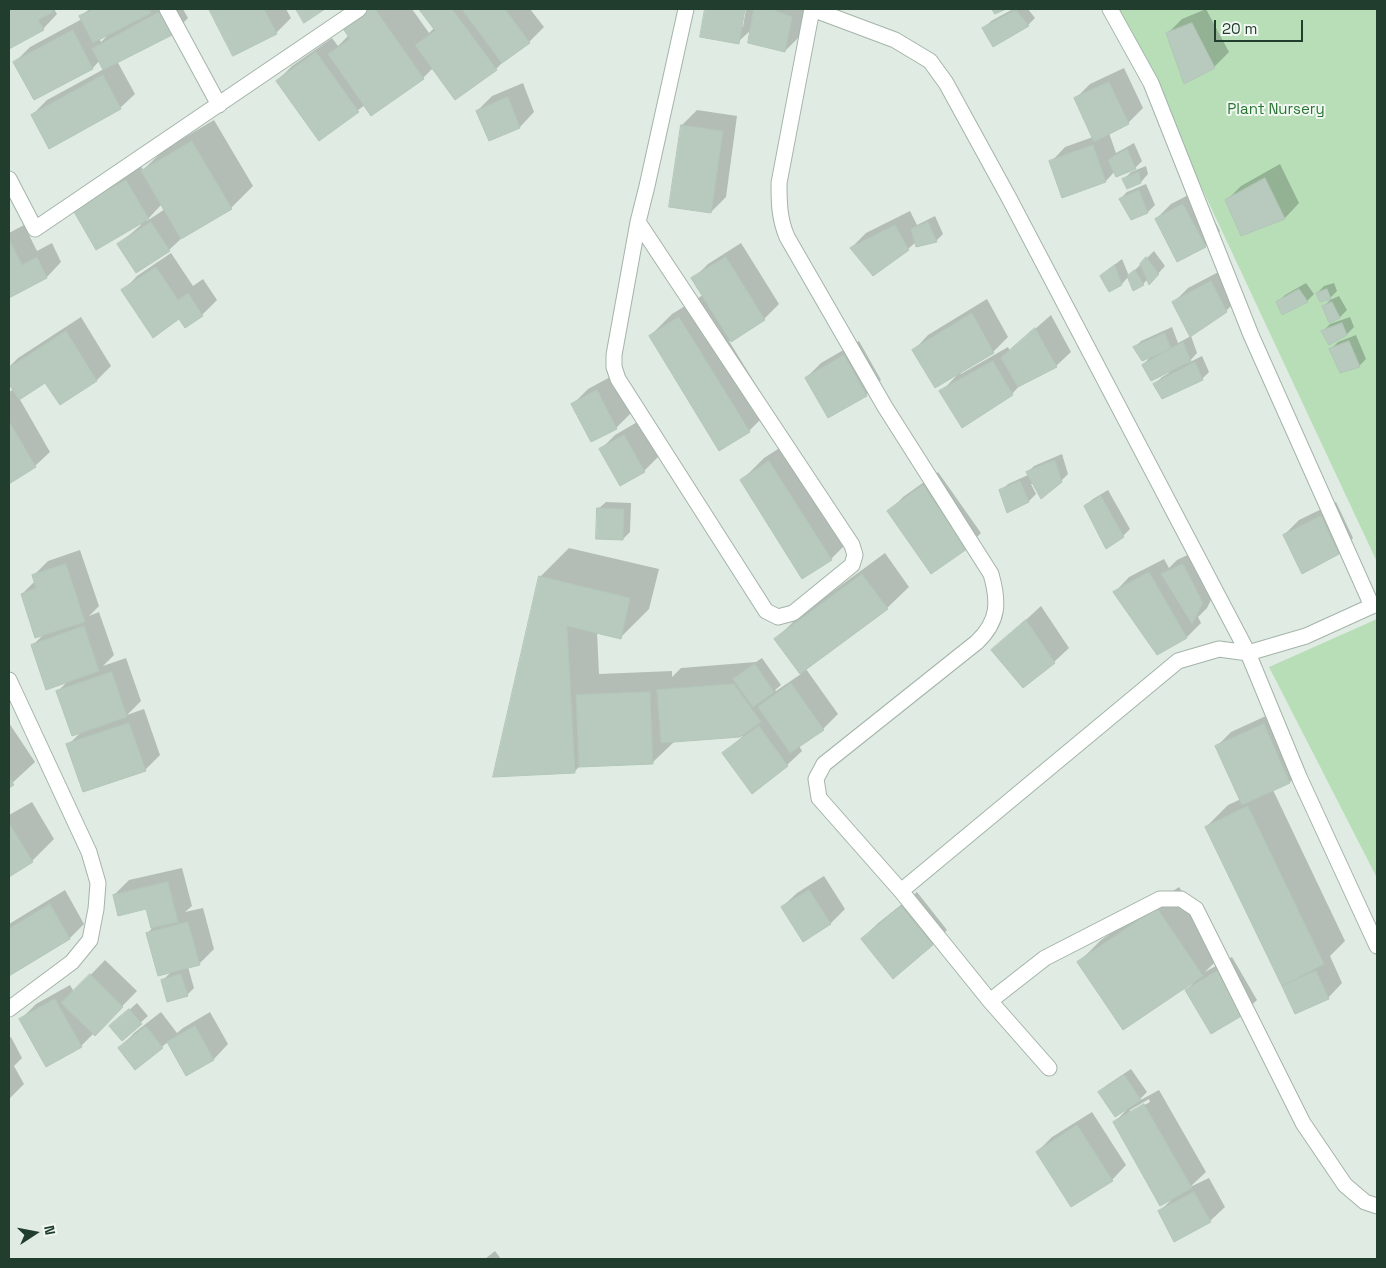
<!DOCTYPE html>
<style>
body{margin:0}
#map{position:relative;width:1386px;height:1268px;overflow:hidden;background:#e0ece3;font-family:"Space Grotesk",sans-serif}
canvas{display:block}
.frame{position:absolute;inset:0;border:10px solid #203d2d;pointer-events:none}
.north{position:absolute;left:10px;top:1208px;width:50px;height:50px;-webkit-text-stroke:4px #f1f8f2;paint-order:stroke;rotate:79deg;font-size:14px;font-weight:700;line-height:20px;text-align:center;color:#203d2d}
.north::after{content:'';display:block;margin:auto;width:18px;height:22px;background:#203d2d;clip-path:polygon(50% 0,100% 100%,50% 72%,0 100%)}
.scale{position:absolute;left:1214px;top:20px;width:89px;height:22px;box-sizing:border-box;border:2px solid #203d2d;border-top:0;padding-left:6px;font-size:15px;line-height:18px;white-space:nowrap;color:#203d2d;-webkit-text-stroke:4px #f1f8f2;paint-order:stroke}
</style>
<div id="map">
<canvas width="1386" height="1268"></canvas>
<div class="frame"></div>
<div class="north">N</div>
<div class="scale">20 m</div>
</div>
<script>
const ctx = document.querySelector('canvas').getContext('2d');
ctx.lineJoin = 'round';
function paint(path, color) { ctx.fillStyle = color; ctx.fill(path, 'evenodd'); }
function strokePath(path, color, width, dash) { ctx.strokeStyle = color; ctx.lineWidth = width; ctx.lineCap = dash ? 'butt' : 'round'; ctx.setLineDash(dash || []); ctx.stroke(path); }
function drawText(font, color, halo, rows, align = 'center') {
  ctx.font = font + ' "Space Grotesk",sans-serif'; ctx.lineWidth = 4; ctx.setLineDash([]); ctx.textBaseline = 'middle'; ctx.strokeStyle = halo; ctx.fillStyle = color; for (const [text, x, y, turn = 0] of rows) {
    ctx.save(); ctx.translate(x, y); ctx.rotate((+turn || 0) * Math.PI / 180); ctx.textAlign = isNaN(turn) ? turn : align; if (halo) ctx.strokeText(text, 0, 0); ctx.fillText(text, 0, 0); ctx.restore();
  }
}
const green = new Path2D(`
 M1118,9H1377V562Z
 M1377,619V878L1269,667Z`);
const shadow = new Path2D(`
 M9,9H54L57,14L43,29L9,48Z
 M89,9H183L188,18L173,33L117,61L135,94L120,108L32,115L47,100L104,69L99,61L93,68L34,99L15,62L30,47L82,19L81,17ZM110,33L101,42L99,38Z
 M210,9H286L291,18L276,33L233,55Z
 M362,9H412L429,33L434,28L420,9H530L544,27L529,42L505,60L496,69L433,68L423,78L365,105L319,139L277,81L292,66L332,38L338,46L349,35Z
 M707,9H744L740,27H743L746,9H805L800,36L785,51L752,29L738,42L702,36Z
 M1013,9H1028L1035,18L1028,25L994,46L984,28L991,21Z
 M1206,9L1229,52L1214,67L1167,34L1182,19Z
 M1124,68L1143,108L1128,123L1109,133L1116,153L1134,143L1142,161L1131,172L1146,166L1148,174L1141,182L1124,179L1135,168L1115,171L1106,181L1063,196L1051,162L1065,147L1093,137L1075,99L1090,84Z
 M523,83L534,112L520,127L489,139L477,111L492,96Z
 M697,110L737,116L726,197L711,212L670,206L682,125Z
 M214,120L253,186L231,208L184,236L169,250L119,244L141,225L140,223L74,211L141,166L143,170L165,149ZM162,204L165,209L147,221V220Z
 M1280,164L1299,203L1285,218L1242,234L1226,201L1241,186Z
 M1146,184L1155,205L1148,212L1131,218L1120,199L1127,192Z
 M1198,190L1220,231L1205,246L1178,261L1156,219L1171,204Z
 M910,211L917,225L935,216L943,234L936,241L916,242L908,249L851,248L866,233Z
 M24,225L37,251L52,243L61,262L47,277L9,296V233Z
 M741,243L779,304L764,319L729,341L771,409L749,431L650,336L672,314L703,295L693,279L708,264Z
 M1154,251L1165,266L1156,276L1148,279L1143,284L1128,277L1122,284L1109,290L1102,277L1109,269L1122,259L1129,276Z
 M171,253L193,286L203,279L217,300L202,315L179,318L123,291L137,276Z
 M1226,268L1241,296L1226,311L1190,335L1174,302L1188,288Z
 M1306,283L1314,294L1307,301L1278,302L1285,295Z
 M1334,283L1337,291L1330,298L1317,293L1324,286Z
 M1339,296L1347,310L1340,317L1330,322L1323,307L1330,300Z
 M987,299L1008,337L993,352L959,372L961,374L1008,347L1010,351L1051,315L1071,352L1056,366L1022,383L1012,394L941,392L959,373L914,350L928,335Z
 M81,317L111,366L97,380L61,404L46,381L19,398L50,452L35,466L9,482V392L14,389L9,381V367L18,358Z
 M1350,317L1354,327L1347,334L1323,331L1330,324Z
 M1172,327L1178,343L1191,336L1197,353L1188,363L1202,356L1209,372L1202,379L1155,384L1162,377L1169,373L1168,371L1143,365L1152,355L1134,348L1141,341Z
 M1356,335L1366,359L1359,366L1331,349L1338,342Z
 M859,341L881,380L866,395L806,378L821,363Z
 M612,376L631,413L616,428L573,404L588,389Z
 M639,421L659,456L644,471L600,450L615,435Z
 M792,440L853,537L831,559L742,480L764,458Z
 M1062,454L1068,474L1061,481L1031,484L1036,494L1029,501L1007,511L1001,491L1008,484L1028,475L1027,473L1034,466Z
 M938,472L981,533L966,548L889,512L903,497Z
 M1108,490L1130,529L1123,536L1085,506L1093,499Z
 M606,502L631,503L630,532L623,539L598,509Z
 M1336,502L1353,538L1339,553L1303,573L1284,535L1299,520Z
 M569,548L659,569L649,609L620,638L597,632L599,674L672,671V677L681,668L756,662L762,658L781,685L775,690L776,691L801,674L776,639L798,617L885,553L909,587L887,608L806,669L838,714L823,729L799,746L802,751L787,765L724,753L743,736L675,741L652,763L580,766L574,772L540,577Z
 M80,550L99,606L89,616L99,612L114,655L103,666L126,658L141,701L127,715L144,709L160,755L145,770L68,745L82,731L58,691L68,681L33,645L44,634L22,594L35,581L33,576L48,561Z
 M1198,550L1217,588L1207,608L1198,617L1201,623L1187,637L1115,592L1129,577L1164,559L1169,568L1177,560Z
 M1041,606L1069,648L1054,662L993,650Z
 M1279,710L1304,767L1290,782L1273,790L1345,941L1330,956L1342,983L1328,998L1296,1013L1206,827L1228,805L1241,799L1217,746L1231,732Z
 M9,723L35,762L9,786Z
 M32,802L54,839L32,861L9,875V815Z
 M182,868L192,906L185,912L203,908L214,949L199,964L188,967L194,988L187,995L162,981L171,972L148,933L152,928L147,908L114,895L129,880Z
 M824,876L845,909L830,924L782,907L797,893Z
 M1179,887L1224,953L1205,972L1232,957L1257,1000L1242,1014L1186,990L1195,981L1194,980L1079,962L1101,940Z
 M65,890L84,924L70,938L9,975V924Z
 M917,892L947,930L933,944L893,977L863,939L877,924Z
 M105,960L137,991L95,1034L94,1033L81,1046L21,1019L36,1004L70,985L74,992Z
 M137,1003L148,1016L122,1039L118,1020Z
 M161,1012L177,1033L183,1028L210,1012L228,1044L214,1059L186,1074L168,1042L135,1068L120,1048L134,1033Z
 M11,1037L22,1058L14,1066L24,1084L9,1099V1038Z
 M1131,1069L1147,1092L1137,1102L1159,1090L1206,1172L1190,1187L1209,1178L1225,1207L1210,1221L1159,1212L1172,1199L1115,1122L1128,1108L1100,1092L1107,1085ZM1149,1099L1150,1102L1130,1113V1110Z
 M1092,1112L1126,1165L1112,1180L1037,1152L1052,1137Z
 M495,1251L501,1259H485Z`);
const building = new Path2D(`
 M9,9H51L53,12L38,20L44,30L9,49Z
 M94,9H149L151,13L93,43L79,16Z
 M209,9H264L277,34L233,56Z
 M296,9H325L304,23Z
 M368,9H375L424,79L371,116L328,54L350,39L342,27Z
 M419,9H452L497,70L455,100L415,45L435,31Z
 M462,9H505L530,43L502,63Z
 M705,9H745L739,44L700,37Z
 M754,9H771L792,17L785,52L748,43Z
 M992,9H1006L995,14Z
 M1016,10L1029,26L993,47L982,28Z
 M161,11L174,34L103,70L92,49Z
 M1192,23L1215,68L1184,84L1166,33Z
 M73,30L93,69L34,100L13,62Z
 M316,52L359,112L319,141L276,81Z
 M103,75L121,109L49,149L31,115Z
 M1109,82L1129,124L1094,142L1074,98Z
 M508,97L520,128L489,141L476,111Z
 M681,125L723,131L711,213L669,207Z
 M192,141L232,209L181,239L141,171Z
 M1093,145L1106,182L1062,198L1049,161Z
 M1127,149L1136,169L1116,177L1108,160Z
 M1139,172L1141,183L1127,189L1122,179Z
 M1265,178L1285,219L1241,236L1225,200Z
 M126,180L149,219L96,250L73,210Z
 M1139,190L1148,213L1131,220L1119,199Z
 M1183,204L1206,247L1177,262L1155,219Z
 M151,222L170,251L136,273L117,244Z
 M928,222L937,242L916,247L911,229Z
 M895,225L909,250L873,276L850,248Z
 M9,239L22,265L37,257L47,278L9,298Z
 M726,257L765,320L731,342L691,278Z
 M1146,257L1159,274L1149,285L1140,264Z
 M1115,265L1122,285L1109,292L1100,276Z
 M156,267L178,300L188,293L203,316L185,328L179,319L153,338L121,290Z
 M1135,270L1144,285L1133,291L1127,276Z
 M1211,281L1227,312L1190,337L1172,302Z
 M1299,289L1308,302L1282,315L1276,302Z
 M1327,289L1331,299L1320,302L1316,293Z
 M1332,302L1340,318L1329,323L1322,306Z
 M972,313L994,353L935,388L912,350Z
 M679,317L750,432L719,451L649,336Z
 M1342,323L1347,335L1329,345L1321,331Z
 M1035,328L1057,367L1018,387L1001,358Z
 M66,331L97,381L60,405L45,383L19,400L9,384V368Z
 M1165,333L1171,349L1142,361L1133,347Z
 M1349,341L1360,367L1340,373L1329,349Z
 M1183,342L1191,361L1151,381L1142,365Z
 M844,355L867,396L828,418L805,378Z
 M993,361L1013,395L962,428L939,391Z
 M1195,362L1203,380L1162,399L1153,384Z
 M597,390L617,429L591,442L571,404Z
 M9,421L36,467L9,484Z
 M624,435L645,472L620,486L599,449Z
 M1055,460L1062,482L1041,499L1026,472Z
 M769,461L832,560L802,579L740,480Z
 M1020,481L1029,502L1007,513L999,490Z
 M923,485L967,549L931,574L887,511Z
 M1101,496L1124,537L1106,549L1084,506Z
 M597,508L624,509L623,540L596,539Z
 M1321,516L1339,554L1302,574L1283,535Z
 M66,564L85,622L35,638L21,594L36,588L32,575Z
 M1183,564L1203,603L1192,624L1161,574Z
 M1149,572L1187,638L1157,655L1113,592Z
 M862,574L888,609L800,674L774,639Z
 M539,576L630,598L621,639L567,626L575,773L493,777Z
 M1026,620L1055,663L1023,688L991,650Z
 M84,626L99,671L46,690L31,645Z
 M755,664L774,692L753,707L733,679Z
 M112,672L127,717L72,736L56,691Z
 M791,683L824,730L790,753L758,707Z
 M734,684L761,722L740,737L661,743L657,690Z
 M650,692L653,764L579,767L576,695Z
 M129,723L146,771L83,792L66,744Z
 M1264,724L1290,783L1242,805L1215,746Z
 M759,726L788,766L752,794L722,753Z
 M9,777L14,785L9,788Z
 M1248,806L1324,964L1282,986L1205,827Z
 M9,823L33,862L9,877Z
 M168,882L178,922L151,928L146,909L118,916L113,895Z
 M809,890L831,924L803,942L781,907Z
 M50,904L70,939L9,976V929Z
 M901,906L933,945L893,979L861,939Z
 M1157,908L1203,976L1123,1030L1077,962Z
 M188,922L200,965L158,976L146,933Z
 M1217,971L1243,1015L1211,1034L1185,990Z
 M1316,971L1329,999L1295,1014L1282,986Z
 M90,974L123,1007L95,1036L61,1003Z
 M181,974L188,996L167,1002L161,980Z
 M55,999L82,1047L46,1067L19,1019Z
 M129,1009L142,1024L122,1041L109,1026Z
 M146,1026L163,1048L135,1070L118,1048Z
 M195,1026L214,1060L186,1076L167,1042Z
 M1124,1075L1141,1100L1115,1117L1098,1092Z
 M1144,1104L1192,1188L1160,1206L1113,1122Z
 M1077,1125L1113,1181L1071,1207L1036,1152Z
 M1194,1192L1211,1222L1174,1242L1158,1211Z`);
const street = new Path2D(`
 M167,9L219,105
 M1110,9L1151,83L1251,335L1372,606L1377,604
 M9,179L35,229L359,9
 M638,222L852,545L855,555L852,565L793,613L778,617L766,611L618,379L614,367V355L638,222L647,186L686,9
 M9,680L89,852L98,883L96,909L90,940L72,962L9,1009
 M901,891L1178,661L1219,649L1248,653L1306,636L1372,606
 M990,1001L1045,958L1160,899H1181L1196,909L1303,1123L1345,1185L1365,1202L1377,1206
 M1049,1068L990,1001L901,891L819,798L816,779L824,764L977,642C999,621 999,602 991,574L885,407L787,237C779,218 779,202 779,183L812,9L895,40L930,61L946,83L1009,198L1248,653L1300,779L1377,946`);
const parkNames = [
 ["Plant Nursery",1276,110]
];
paint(green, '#b8deb8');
paint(shadow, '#0003');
paint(building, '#b8cabe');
strokePath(building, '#b2c6b8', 1);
strokePath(street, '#a3b4a9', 17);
strokePath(street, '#fff', 15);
drawText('15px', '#297532', '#f1f8f2', parkNames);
</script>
